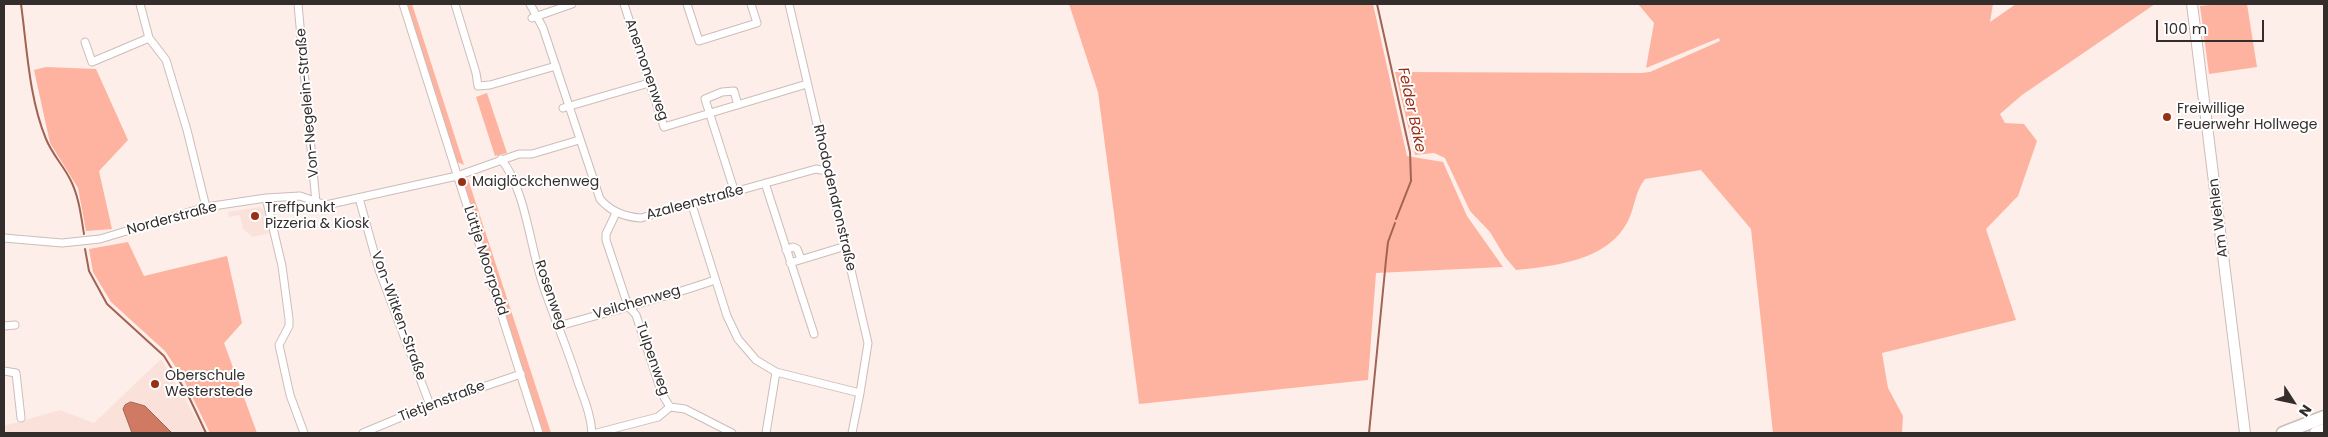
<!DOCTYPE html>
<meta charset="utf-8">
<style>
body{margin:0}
#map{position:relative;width:2328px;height:437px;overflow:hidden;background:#feeee9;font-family:Poppins,sans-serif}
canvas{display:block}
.frame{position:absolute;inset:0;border:5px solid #332d2b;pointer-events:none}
.north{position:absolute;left:2268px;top:377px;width:50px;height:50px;-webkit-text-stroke:4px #fff;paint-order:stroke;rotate:125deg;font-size:14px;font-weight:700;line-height:20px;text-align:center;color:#332d2b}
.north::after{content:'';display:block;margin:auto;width:18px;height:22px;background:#332d2b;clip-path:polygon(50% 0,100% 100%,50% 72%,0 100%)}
.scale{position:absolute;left:2156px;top:20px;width:108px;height:22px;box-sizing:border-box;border:2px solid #332d2b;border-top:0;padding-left:6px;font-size:15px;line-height:18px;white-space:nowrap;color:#332d2b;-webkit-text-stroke:4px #fff;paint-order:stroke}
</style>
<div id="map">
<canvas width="2328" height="437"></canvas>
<div class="frame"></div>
<div class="north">N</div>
<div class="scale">100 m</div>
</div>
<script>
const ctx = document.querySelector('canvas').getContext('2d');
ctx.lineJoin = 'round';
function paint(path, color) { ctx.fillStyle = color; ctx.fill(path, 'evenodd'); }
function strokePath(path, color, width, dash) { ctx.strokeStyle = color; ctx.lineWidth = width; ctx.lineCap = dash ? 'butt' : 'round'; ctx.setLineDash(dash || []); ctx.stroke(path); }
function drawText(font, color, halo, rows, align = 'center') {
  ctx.font = font + ' Poppins,sans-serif'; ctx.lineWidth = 4; ctx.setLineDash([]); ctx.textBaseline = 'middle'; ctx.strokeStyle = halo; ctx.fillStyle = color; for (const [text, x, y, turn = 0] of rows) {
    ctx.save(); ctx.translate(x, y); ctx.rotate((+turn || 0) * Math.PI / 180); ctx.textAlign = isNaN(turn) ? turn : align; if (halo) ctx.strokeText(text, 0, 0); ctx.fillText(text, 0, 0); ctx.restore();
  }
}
const built = new Path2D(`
 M260,207L265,211L269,233L253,237L243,229L240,215L229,217L228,212Z
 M161,359L205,433H4V426L60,410L94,423Z`);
const green = new Path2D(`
 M407,4H412L464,165L457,162Z
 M1069,4H1373L1407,156L1443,162L1467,216L1503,267L1376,273L1368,380L1139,404L1098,92Z
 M1638,4H1993L1990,22L2016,4H2155L2022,95L2000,114L2005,123L2024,124L2037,141L2018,196L1986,229L2016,320L1882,353L1888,388L1903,416L1902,433H1773L1751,229L1701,170L1645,179C1635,191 1635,207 1628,221C1608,261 1554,266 1516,270L1505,257L1490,232L1470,211L1445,158L1434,153L1415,155L1395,72L1641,73L1650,72L1720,41L1719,38L1646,68L1654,23Z
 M2220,4H2247L2257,67L2209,74L2200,6Z
 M46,67L96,69L128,140L99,171L112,229L86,231L78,188L50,143L34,70Z
 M487,93L507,153L495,156L476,97Z
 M468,179L551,433H543L463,180Z
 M128,242L144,276L227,256L242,323L224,343L257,433H210L183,378L165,351L111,302L93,272L89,249Z`);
const water = new Path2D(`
 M131,402L145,406L172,433H132L123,409L125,405Z`);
const stream = new Path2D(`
 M21,4C27,48 29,98 46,139C52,154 63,165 70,179C79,196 81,216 84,234
 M1377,4L1410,152L1411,181L1396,219
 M85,249L89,271L107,304L164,356L188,395L206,433
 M1369,433L1386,260L1388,242L1395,223`);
const street = new Path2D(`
 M140,4L149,38L166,60L187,130L206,207
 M298,4L316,203
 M403,4L539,433
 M455,4L476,73L478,86L490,85L556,66
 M530,4L543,28L600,199C611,212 624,217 641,218L816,169L821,170
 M624,4L664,127L807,84
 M687,4L699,41L757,23L751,4
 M789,4L868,343L860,393
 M532,18L572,4
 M85,42L92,62L149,38
 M563,108L649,83
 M501,159C526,190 530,248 543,285C554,318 568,349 578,382C584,399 591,415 592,433
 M765,183L814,334
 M735,193L705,99L722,92L734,91L738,105
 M266,198L282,266L289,319V326L279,345L290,395L304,433
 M359,198L379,270L430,405
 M692,205L727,316L738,339L756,360L776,372L860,393L852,433
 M616,213L606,234V240L628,306L636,315L662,394L670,407L685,409L732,433
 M4,238L62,243L100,239L206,207L266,198L300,196L326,205L457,176L519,154H532L579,140
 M786,250L793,247L797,249L801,259
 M790,263L846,246
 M4,326L15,325
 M559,326C612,311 664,298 715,280
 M4,371L16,373L21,418
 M363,433L430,405L521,374
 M597,433L658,417L670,407
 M766,433L776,372`);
const secondary = new Path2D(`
 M2192,4L2245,433`);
const highway = new Path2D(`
 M2283,433L2324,417
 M2316,433L2324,430`);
const markers = [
 [2167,117,5,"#983015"],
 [462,182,5,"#983015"],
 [255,216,5,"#983015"],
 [155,384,5,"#983015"]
];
const streetNames = [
 ["Anemonenweg",646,70,71],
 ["Von-Negelein-Straße",308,103,-95],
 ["Rhododendronstraße",834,198,77],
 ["Azaleenstraße",695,203,-15],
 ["Am Wehlen",2219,218,-97],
 ["Norderstraße",172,219,-15],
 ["Lüttje Moorpadd",485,261,72],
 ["Rosenweg",550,295,71],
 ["Veilchenweg",637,303,-16],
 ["Von-Witken-Straße",398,316,70],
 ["Tulpenweg",652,359,71],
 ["Tietjenstraße",442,402,-21]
];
const poiNames = [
 ["Freiwillige",2177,109],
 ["Feuerwehr Hollwege",2177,125],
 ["Maiglöckchenweg",472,182],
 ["Treffpunkt",265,208],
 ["Pizzeria & Kiosk",265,224],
 ["Oberschule",165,376],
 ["Westerstede",165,392]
];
const waterNames = [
 ["Felder Bäke",1411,110,78]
];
paint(built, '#fae1da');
paint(green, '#fdb39f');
paint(water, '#d07a64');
strokePath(water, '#a16353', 1);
strokePath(stream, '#a16353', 2);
strokePath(street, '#cdbdb9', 9);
strokePath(secondary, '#cdbdb9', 12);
strokePath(highway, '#cdbdb9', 15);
strokePath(street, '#fff', 7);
strokePath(secondary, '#fff', 10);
strokePath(highway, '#fff', 12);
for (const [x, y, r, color] of markers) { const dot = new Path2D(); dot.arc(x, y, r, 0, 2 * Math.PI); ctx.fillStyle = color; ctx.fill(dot); strokePath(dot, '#fff', 2); }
drawText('14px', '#332d2b', '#fff', streetNames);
drawText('14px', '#332d2b', '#fff', poiNames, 'left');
drawText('italic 15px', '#962f14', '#fff', waterNames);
</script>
